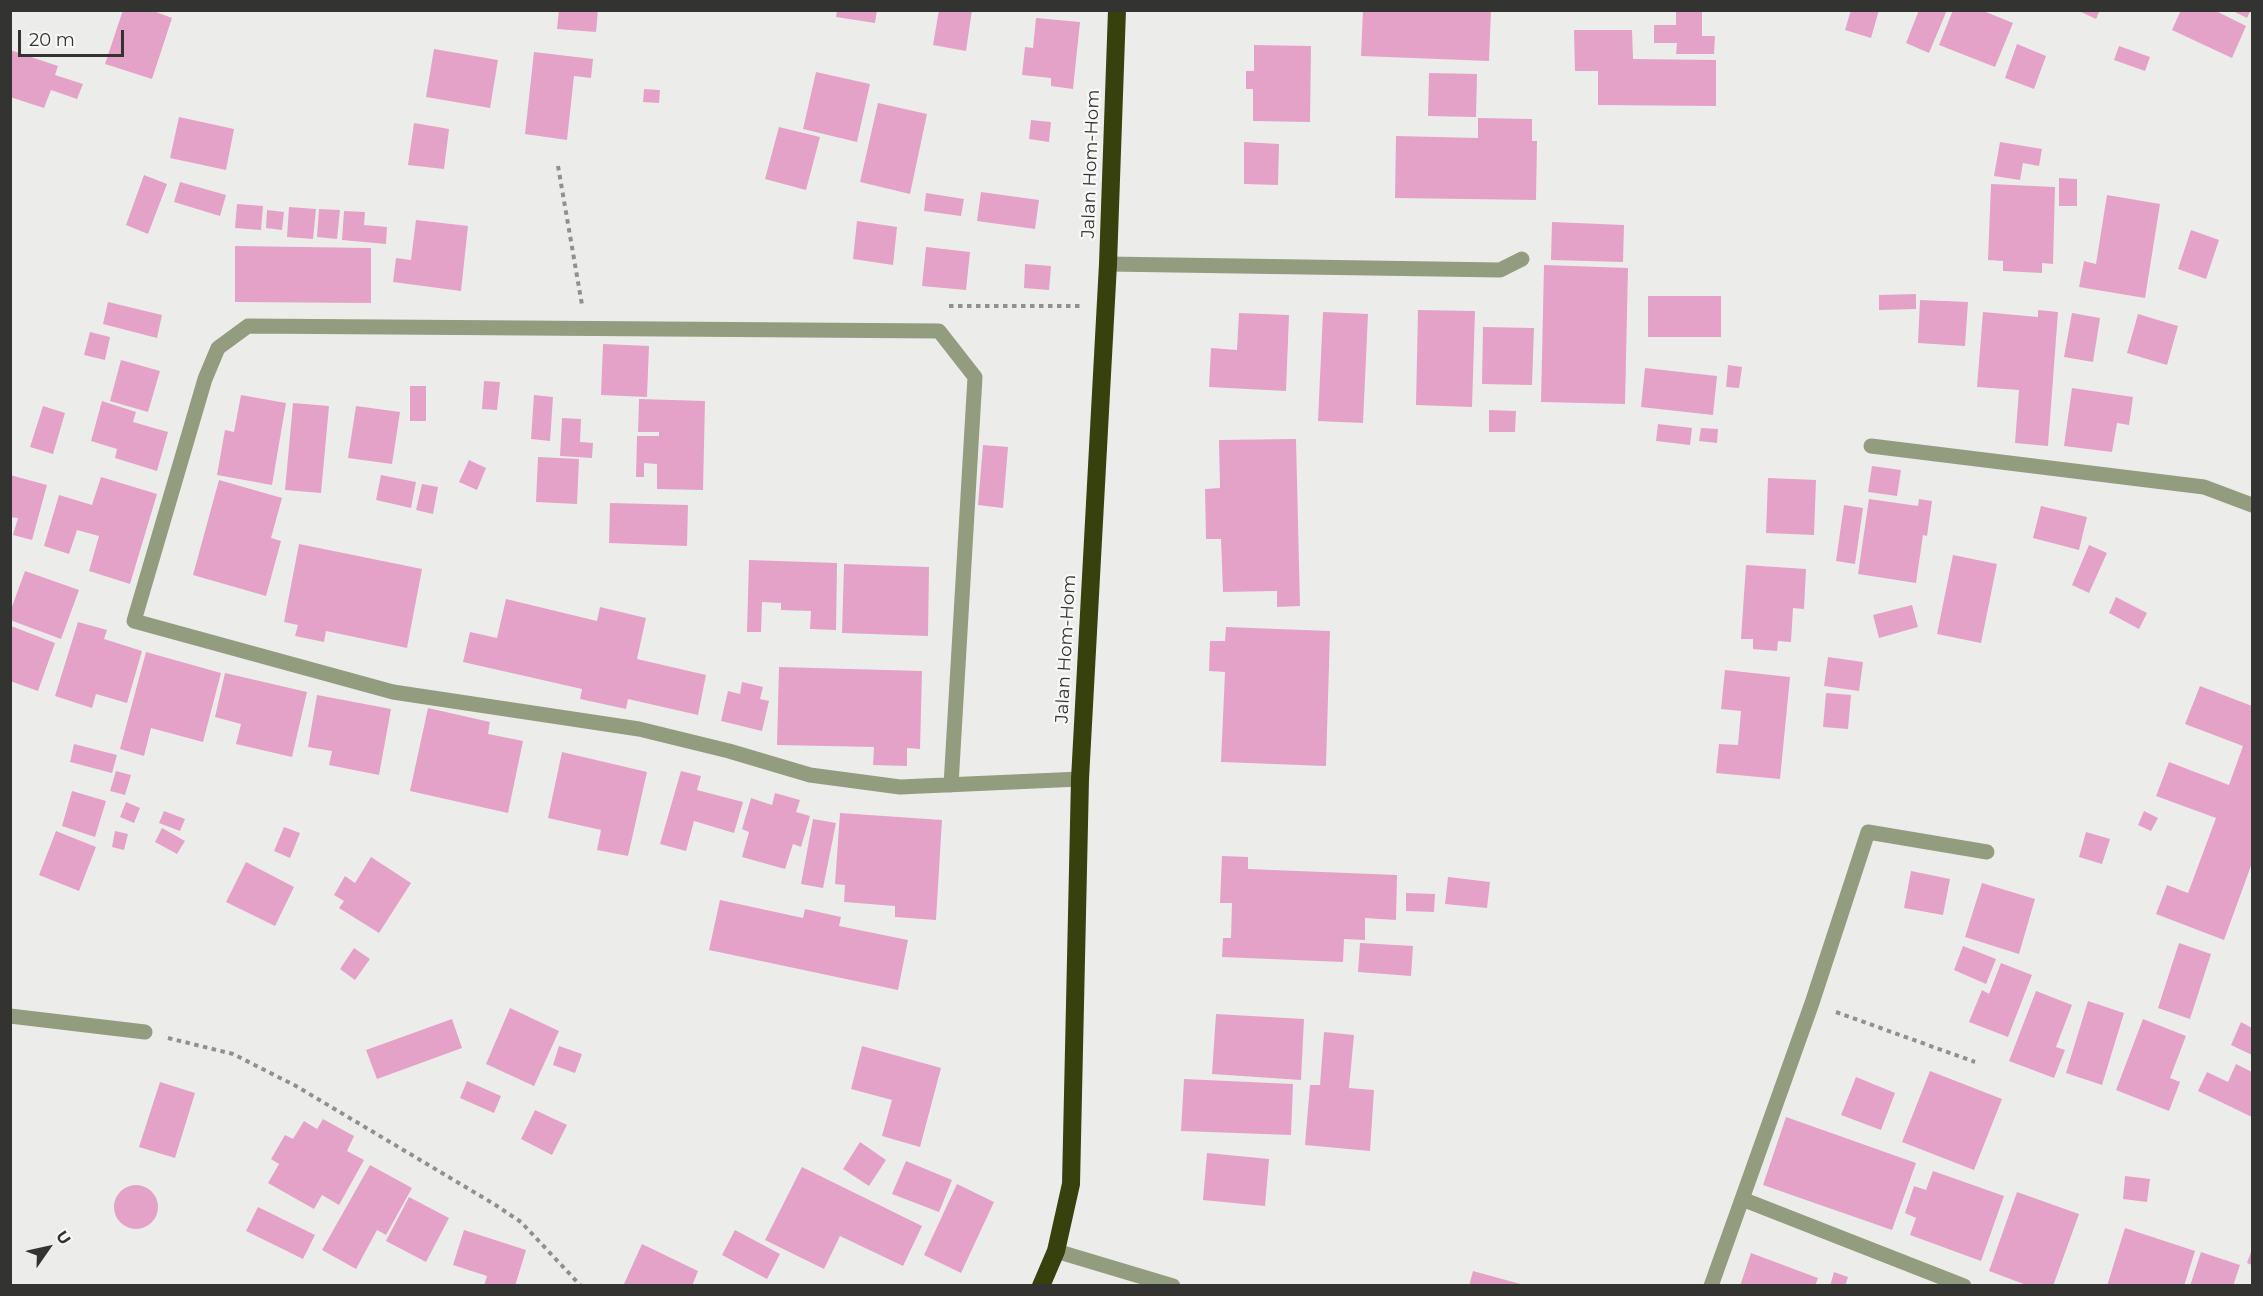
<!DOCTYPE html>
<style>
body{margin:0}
#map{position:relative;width:2263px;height:1296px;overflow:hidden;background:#ecedea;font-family:Montserrat,sans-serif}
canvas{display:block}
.frame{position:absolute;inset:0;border:12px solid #333332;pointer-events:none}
.north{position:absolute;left:18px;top:1218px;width:60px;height:60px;-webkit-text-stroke:4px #f9faf7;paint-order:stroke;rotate:56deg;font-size:16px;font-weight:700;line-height:24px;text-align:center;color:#333332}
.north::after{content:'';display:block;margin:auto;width:21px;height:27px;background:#333332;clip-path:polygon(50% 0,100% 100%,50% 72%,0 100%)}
.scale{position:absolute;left:18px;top:30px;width:106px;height:27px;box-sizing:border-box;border:3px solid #333332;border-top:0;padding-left:8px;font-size:18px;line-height:21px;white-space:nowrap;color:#333332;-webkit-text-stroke:4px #f9faf7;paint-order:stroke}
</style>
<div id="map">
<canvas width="2263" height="1296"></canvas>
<div class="frame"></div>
<div class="north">U</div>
<div class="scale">20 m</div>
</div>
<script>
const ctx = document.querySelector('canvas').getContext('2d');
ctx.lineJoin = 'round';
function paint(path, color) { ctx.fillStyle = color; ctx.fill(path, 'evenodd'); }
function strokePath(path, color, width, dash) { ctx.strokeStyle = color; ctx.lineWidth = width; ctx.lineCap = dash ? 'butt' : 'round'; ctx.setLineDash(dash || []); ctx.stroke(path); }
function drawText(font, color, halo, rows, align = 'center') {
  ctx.font = font + ' Montserrat,sans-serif'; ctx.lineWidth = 4.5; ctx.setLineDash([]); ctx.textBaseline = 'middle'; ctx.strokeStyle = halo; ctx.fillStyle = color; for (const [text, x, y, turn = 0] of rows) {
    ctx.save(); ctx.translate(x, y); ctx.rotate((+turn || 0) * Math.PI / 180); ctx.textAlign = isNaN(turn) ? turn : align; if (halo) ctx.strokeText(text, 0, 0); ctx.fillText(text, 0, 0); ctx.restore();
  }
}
const building = new Path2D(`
 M123,10H151L172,18L152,79L105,64Z
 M559,10H598L596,32L557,29Z
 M837,10H877L875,23L836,17Z
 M939,10H972L966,51L933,45Z
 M1363,10H1491L1489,61L1361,56Z
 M1851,10H1879L1871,38L1845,30Z
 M1919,10H1947L1929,53L1906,43Z
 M1953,10H1981L2013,23L1995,67L1939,45Z
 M2077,10H2100L2096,19Z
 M2181,10H2214L2246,26L2232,58L2172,30Z
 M2231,10H2251L2247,18Z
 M1676,11H1702V36H1715L1714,54H1676L1677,43H1654V25H1676Z
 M1036,18L1080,22L1073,89L1051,86V78L1022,75L1025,47L1033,48Z
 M1574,30H1632L1633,59L1716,60V106L1598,105V71H1575Z
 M2017,44L2046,56L2034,89L2005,78Z
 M1254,45L1311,46L1310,122L1253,121V89H1246V71H1254Z
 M2119,46L2150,57L2145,71L2114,60Z
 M434,49L498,60L490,108L426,97Z
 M10,50L58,66L55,75L83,84L77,99L51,90L44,108L10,97Z
 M534,52L593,59L591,78L574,76L567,140L525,134Z
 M816,72L870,84L857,142L803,129Z
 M1429,73L1477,74L1476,117L1428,116Z
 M644,89L660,90L659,103L643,102Z
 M878,103L927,114L910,194L860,182Z
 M179,117L234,129L226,170L170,158Z
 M1478,118L1532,119V141H1537L1536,200L1395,198L1396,136L1478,138Z
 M1031,120L1051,122L1049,142L1029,139Z
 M414,123L449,129L444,169L408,165Z
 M779,127L820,137L806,190L765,179Z
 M1244,142L1279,144L1278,185L1244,184Z
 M2000,142L2042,149L2039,166L2023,163L2020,180L1994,176Z
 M144,175L167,184L148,234L126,225Z
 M2059,178L2077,179V206H2059Z
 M180,182L226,195L220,216L174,202Z
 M1991,184L2055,187L2053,264L2042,263V273L2003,271V261L1988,260Z
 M981,192L1039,200L1035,229L977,221Z
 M926,193L964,199L961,216L924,211Z
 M2107,195L2160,204L2145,298L2079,287L2084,261L2096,264Z
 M237,204L263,206L261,230L235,228Z
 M289,207L316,209L313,239L287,237Z
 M319,209L340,210L337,239L317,237Z
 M267,210L284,212L282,230L266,228Z
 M344,211L365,212L364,225L387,227L386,244L342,240Z
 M416,220L468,226L461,291L393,282L396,258L411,260Z
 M857,221L897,227L893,265L853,259Z
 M1552,222L1624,225L1623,262L1551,260Z
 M2191,230L2219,240L2206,279L2178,269Z
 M235,246L371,248V303L235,302Z
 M926,247L970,252L966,290L922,286Z
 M1025,264L1051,266L1049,290L1024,288Z
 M1544,265L1628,268L1625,404L1541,402Z
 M1916,294V309L1879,310V295Z
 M1648,296H1721V337H1648Z
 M1920,300L1968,302L1965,346L1918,343Z
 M108,302L162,315L157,338L103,324Z
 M1418,310L1475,311L1472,407L1416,405Z
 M2038,310L2058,312L2048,446L2015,443L2019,390L1977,387L1983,312L2038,317Z
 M1323,312L1368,314L1363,423L1318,421Z
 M1239,313L1289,315L1286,391L1209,387L1211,348L1237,350Z
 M2072,313L2100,318L2093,362L2064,357Z
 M2138,314L2178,326L2167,365L2127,353Z
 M1483,327L1534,328L1532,385L1482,384Z
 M90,332L110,337L105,360L84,355Z
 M603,344L649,346L647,397L601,395Z
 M121,360L160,371L148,412L110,401Z
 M1728,365L1742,367L1739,388L1726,387Z
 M1645,368L1717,376L1713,415L1641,407Z
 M484,381L500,382L497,410L482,409Z
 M410,386H426V421H410Z
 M2072,388L2133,397L2129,425L2117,423L2112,452L2064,446Z
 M241,395L286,403L272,485L217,475L225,430L234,432Z
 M534,395L553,397L550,441L531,439Z
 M639,399L705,401L703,490L657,489V464L644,463V477H636L637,436H659V432H638Z
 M102,401L136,412L133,422L168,432L157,471L115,458L117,449L91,441Z
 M293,403L329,406L321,493L285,490Z
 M43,406L65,413L53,454L30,447Z
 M356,406L400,412L392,464L348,458Z
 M1489,410L1516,411L1515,432H1489Z
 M562,418L581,419L580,442L593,443L592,458L560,456Z
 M1658,424L1692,428L1690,445L1656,441Z
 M1701,428L1718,429L1717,443L1699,441Z
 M1296,439L1300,606L1277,607V591L1223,592L1221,539H1206L1205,489L1220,488L1219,440Z
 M983,445L1008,447L1003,508L978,505Z
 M538,457L579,459L577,504L536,502Z
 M469,460L486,468L477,490L459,482Z
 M1872,466L1901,470L1897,496L1868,492Z
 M10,475L47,485L32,540L13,535L18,518L10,517Z
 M381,475L416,482L411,508L376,500Z
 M101,477L157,494L130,584L89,571L99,536L77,530L69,554L44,546L59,495L92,505Z
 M1768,478L1816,480L1814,535L1766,533Z
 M219,480L282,498L271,538L281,541L266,596L193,575Z
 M422,484L438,487L433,514L416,510Z
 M1869,499L1918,506L1919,499L1932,501L1927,536L1923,535L1916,583L1858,574Z
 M610,503L688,505L687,546L609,543Z
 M1844,505L1863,508L1855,564L1836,561Z
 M2041,506L2087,517L2079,550L2033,538Z
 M299,544L422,569L407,648L326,631L324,642L295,636L298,625L284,622Z
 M2089,545L2107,553L2089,593L2072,585Z
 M1953,555L1997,564L1981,643L1937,634Z
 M749,560L837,563L836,630L810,629L811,611L781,610V603L762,602L761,632H747Z
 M844,564L929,567L928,636L842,633Z
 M1746,565L1806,569L1804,609L1793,608L1791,642L1778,641L1777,651L1753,649V639H1741Z
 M25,571L79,590L61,639L10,620V612Z
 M2116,597L2147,613L2139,629L2109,613Z
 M506,599L597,621L600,607L646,618L637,659L706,675L698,715L628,699L626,709L580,699L582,689L463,662L470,632L497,638Z
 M1912,605L1918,627L1879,638L1873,615Z
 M78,622L107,630L104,639L142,651L127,703L96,694L92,708L55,696Z
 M11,626L55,643L38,691L10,681Z
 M1226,627L1330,631L1326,766L1221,762L1225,672L1209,671L1210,641H1225Z
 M146,652L221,673L203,742L151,728L144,756L120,749Z
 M1828,657L1863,662L1859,691L1824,686Z
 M779,667L922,671L920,749L907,748V766L873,765L874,747L777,745Z
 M1725,670L1790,677L1780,779L1716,773L1719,744L1738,745L1741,711L1721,709Z
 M225,673L307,692L292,757L236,744L241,724L215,717Z
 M742,682L763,687L760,699L769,701L762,731L721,721L728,691L740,694Z
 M2200,686L2252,706V863L2224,940L2156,914L2167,885L2188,893L2216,818L2156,796L2169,762L2229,785L2243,746L2185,724Z
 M1826,693L1851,695L1848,729L1823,727Z
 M317,695L391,709L379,775L329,765L332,751L308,747Z
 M428,708L490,722L488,734L523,741L508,813L410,791Z
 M74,744L117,755L112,773L70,762Z
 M562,752L647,772L628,856L597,850L601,830L548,818Z
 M116,771L131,775L125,795L110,791Z
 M681,771L701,776L697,790L743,802L734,833L694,821L686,851L660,844Z
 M72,791L106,801L95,837L62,826Z
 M775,793L800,800L796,812L810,816L801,847L793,844L785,869L742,857L749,832L742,829L751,798L772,805Z
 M126,802L140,808L134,823L120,817Z
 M164,811L185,819L180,831L159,823Z
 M2144,811L2158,818L2151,831L2138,825Z
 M840,813L942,820L936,920L895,917V906L844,902L845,885L835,884Z
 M813,819L836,823L823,888L801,884Z
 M284,827L300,833L290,858L274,851Z
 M162,828L185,841L177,854L155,842Z
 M56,831L96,847L79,891L39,875Z
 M115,831L128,834L124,850L112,847Z
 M2086,832L2110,839L2102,864L2079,857Z
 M1222,856L1248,857V869L1397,875L1396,920L1365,918V940L1344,939L1343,962L1222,957L1223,938H1231L1232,903H1220Z
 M371,857L411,883L379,933L339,908L344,901L334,895L345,876L355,883Z
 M246,862L294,887L275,926L226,902Z
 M1911,871L1950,879L1943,915L1904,908Z
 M1448,877L1490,882L1487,908L1445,904Z
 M1982,883L2035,899L2019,954L1965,937Z
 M1406,893L1435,894L1434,912L1406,911Z
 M720,900L803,918L805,909L841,917L839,926L908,940L898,990L709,950Z
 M1360,943L1413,946L1411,976L1358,972Z
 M2179,943L2211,954L2190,1019L2158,1008Z
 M1963,946L1996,959L1986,984L1954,970Z
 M354,948L370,959L355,980L340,969Z
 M2001,963L2032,975L2008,1037L1969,1022L1982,990L1989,994Z
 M2036,991L2072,1005L2056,1047L2065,1050L2054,1078L2009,1061Z
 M2088,1001L2124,1013L2102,1085L2066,1073Z
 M510,1008L559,1031L534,1086L486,1064Z
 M1216,1014L1304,1019L1301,1080L1212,1074Z
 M452,1019L462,1048L377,1079L366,1050Z
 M2143,1019L2186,1036L2170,1078L2180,1082L2169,1111L2116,1090Z
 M2241,1022L2252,1028V1055L2231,1045Z
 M1324,1032L1354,1035L1349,1088L1374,1090L1370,1151L1305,1145L1310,1085H1320Z
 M559,1046L582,1054L575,1073L553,1065Z
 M862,1046L941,1068L920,1147L882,1136L892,1100L851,1089Z
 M2236,1064L2252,1072V1117L2198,1091L2207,1072L2228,1082Z
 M1930,1071L2002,1099L1974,1170L1902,1142Z
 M1856,1077L1895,1093L1881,1130L1841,1115Z
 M1184,1079L1293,1084L1291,1135L1181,1131Z
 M467,1081L501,1096L494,1113L460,1098Z
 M160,1082L195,1093L175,1158L139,1147Z
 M535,1110L567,1125L552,1155L521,1139Z
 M1786,1117L1916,1163L1892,1230L1763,1185Z
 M323,1119L354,1136L347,1151L364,1160L339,1205L322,1195L314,1209L268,1183L279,1164L271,1159L285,1135L293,1139L304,1121L317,1129Z
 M860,1142L886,1160L869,1186L843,1169Z
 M1207,1153L1269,1159L1265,1206L1203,1200Z
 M906,1161L952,1180L939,1212L892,1194Z
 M370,1165L412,1188L386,1235L377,1230L356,1269L322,1250Z
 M802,1167L922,1226L903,1266L840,1236L824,1269L765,1240Z
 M1933,1171L2004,1196L1981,1261L1910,1235L1916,1218L1905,1213L1914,1186L1926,1190Z
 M2125,1176L2150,1179L2147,1202L2123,1199Z
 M957,1184L994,1202L961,1273L924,1255Z
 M114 1207a22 22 0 1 1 44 0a22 22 0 1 1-44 0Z
 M2017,1192L2079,1214L2053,1286H2029L1989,1271Z
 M409,1197L449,1218L426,1262L386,1241Z
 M258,1207L315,1235L303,1259L246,1231Z
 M2125,1228L2195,1251L2184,1286H2107Z
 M464,1230L526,1250L515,1286H484L487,1276L453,1265Z
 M735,1230L780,1254L767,1279L722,1255Z
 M642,1244L698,1271L692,1286L624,1284Z
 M2252,1249V1265L2247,1263Z
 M2201,1252L2240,1265L2233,1286H2190Z
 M1751,1253L1818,1278L1815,1286H1740Z
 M1473,1271L1524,1285V1286H1469Z
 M1834,1272L1848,1277L1845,1286H1830Z`);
const path = new Path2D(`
 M558,166L582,305
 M949,306H1080
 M1836,1012L1975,1062
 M168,1038L233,1054L296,1086L494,1204L521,1222L581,1286`);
const street = new Path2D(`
 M1108,264L1500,270L1522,259
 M1871,446L2204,487L2252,505
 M951,785L975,377L939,331L248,326L218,348L205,379L134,621L393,692L639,729L729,751L810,775L900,787L1080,779
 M10,1016L145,1032
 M1742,1199L1964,1286
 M1056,1251L1173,1286
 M1711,1286L1812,1003L1868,832L1987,852`);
const highway = new Path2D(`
 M1041,1286L1056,1251L1071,1184L1080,779L1108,264L1117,10`);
const streetNames = [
 ["Jalan Hom-Hom",1091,164,-88],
 ["Jalan Hom-Hom",1066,649,-87]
];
paint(building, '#e5a2c8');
strokePath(path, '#90918f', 4, [4.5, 4.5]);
strokePath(street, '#949c7f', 15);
strokePath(highway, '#36410d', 18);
drawText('18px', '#333332', '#f9faf7', streetNames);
</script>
